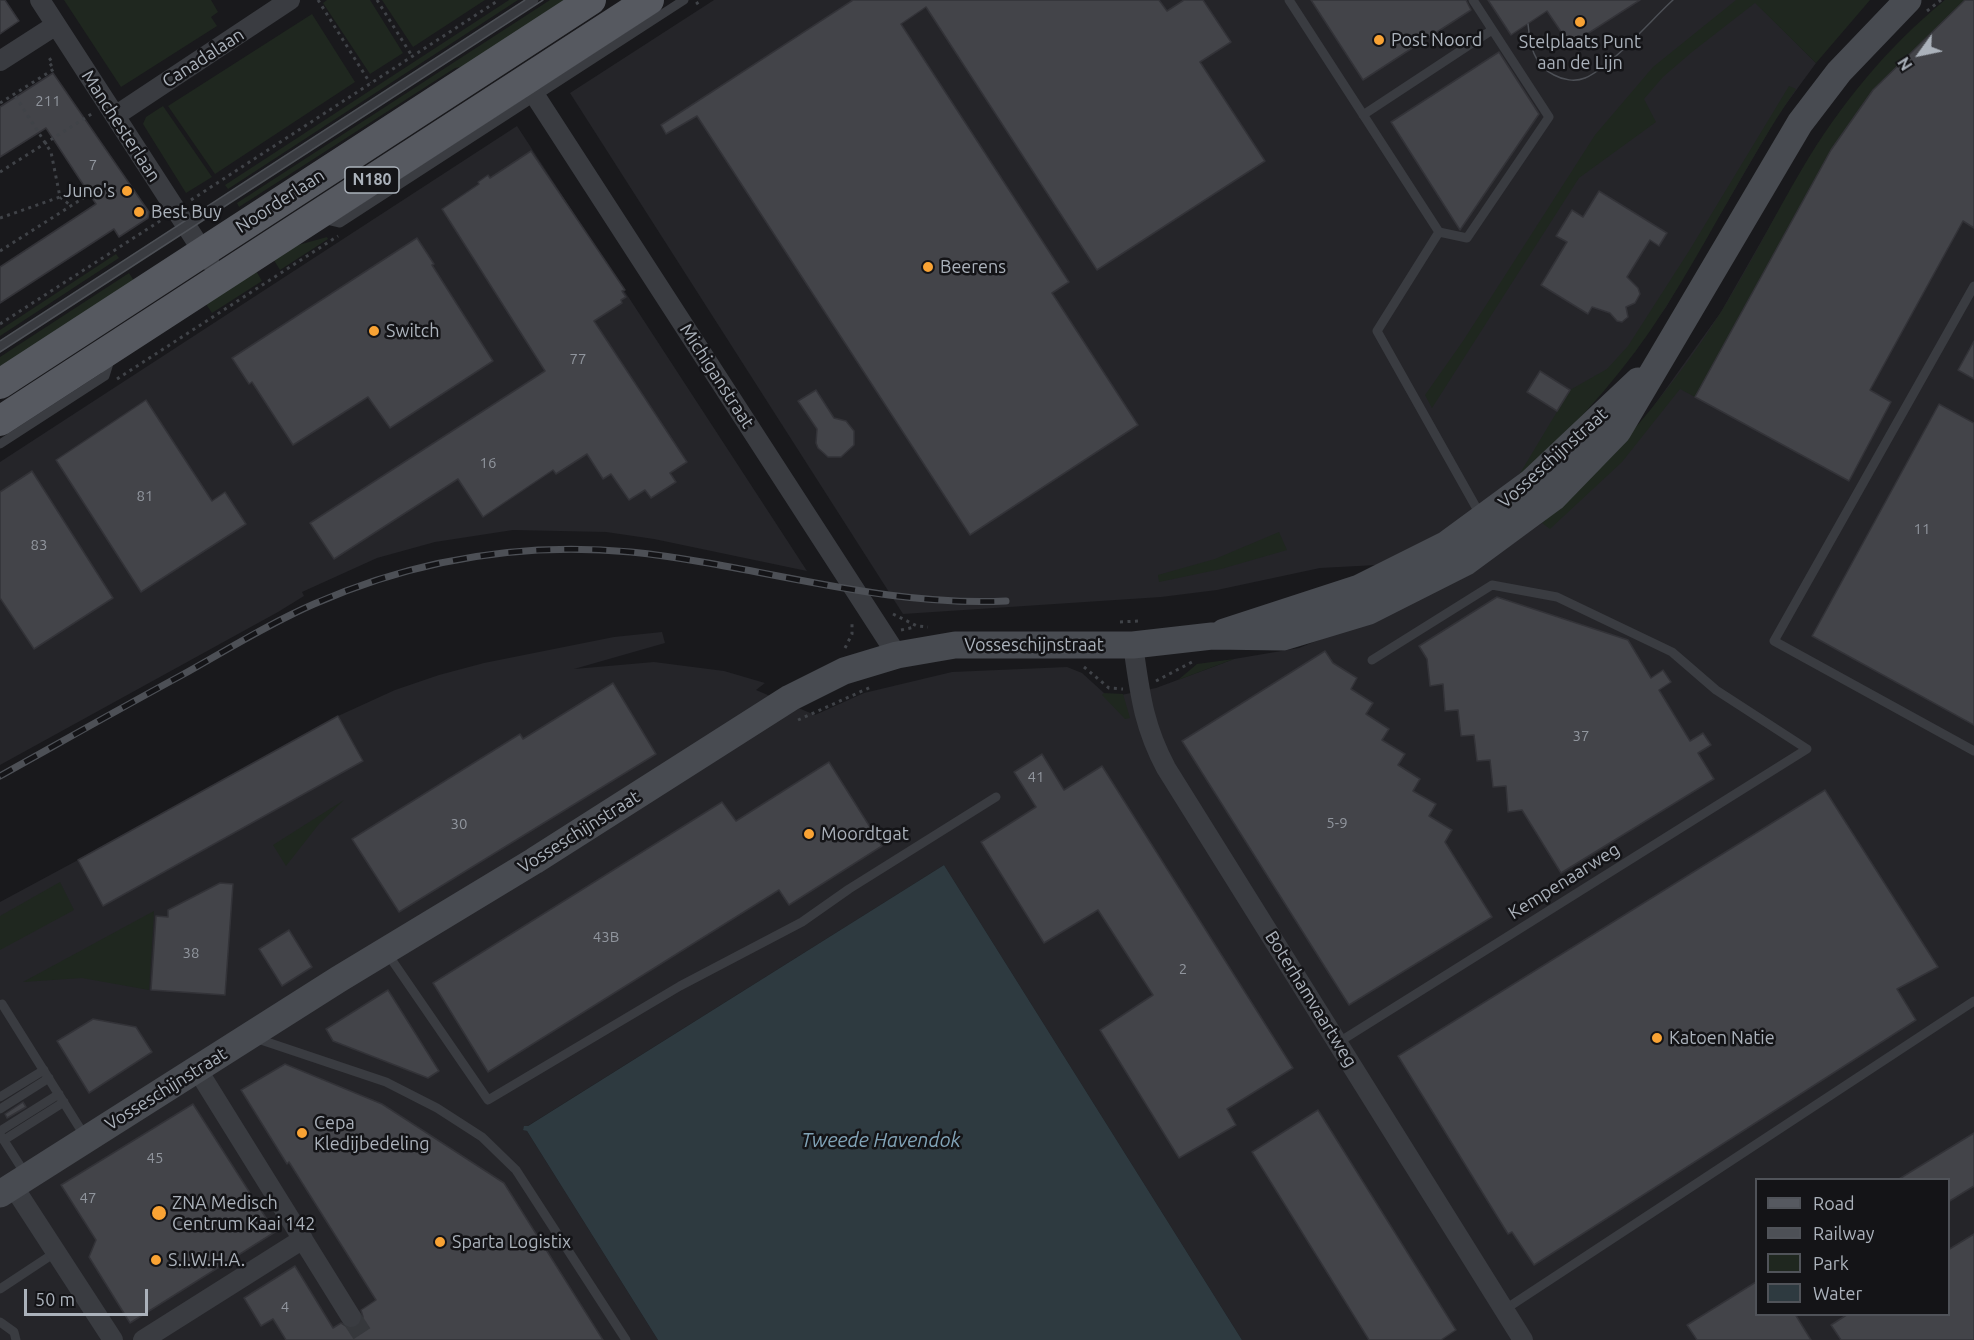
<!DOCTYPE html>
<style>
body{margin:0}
#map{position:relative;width:1974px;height:1340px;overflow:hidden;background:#19191c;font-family:Ubuntu,sans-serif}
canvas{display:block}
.legend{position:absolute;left:1755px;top:1178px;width:195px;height:138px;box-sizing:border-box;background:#141417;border:2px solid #505359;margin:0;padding:8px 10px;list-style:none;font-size:18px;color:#abb2bb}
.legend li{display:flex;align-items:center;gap:12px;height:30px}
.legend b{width:30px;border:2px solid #505359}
.north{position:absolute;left:1890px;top:24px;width:60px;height:60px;-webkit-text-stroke:4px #141417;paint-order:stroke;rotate:237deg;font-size:16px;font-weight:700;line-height:24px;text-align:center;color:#abb2bb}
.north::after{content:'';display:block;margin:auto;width:21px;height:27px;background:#abb2bb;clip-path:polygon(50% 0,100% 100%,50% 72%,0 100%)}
.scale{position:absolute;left:24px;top:1289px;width:124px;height:27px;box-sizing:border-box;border:3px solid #abb2bb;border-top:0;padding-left:8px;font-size:18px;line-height:21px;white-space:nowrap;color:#abb2bb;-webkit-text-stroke:4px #141417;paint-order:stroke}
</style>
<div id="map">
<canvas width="1974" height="1340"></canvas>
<ul class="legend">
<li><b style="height:8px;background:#565960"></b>Road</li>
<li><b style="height:8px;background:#4d5056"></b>Railway</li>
<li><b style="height:16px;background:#1f271f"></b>Park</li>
<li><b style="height:16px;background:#2e3a40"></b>Water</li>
</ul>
<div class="north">N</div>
<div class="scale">50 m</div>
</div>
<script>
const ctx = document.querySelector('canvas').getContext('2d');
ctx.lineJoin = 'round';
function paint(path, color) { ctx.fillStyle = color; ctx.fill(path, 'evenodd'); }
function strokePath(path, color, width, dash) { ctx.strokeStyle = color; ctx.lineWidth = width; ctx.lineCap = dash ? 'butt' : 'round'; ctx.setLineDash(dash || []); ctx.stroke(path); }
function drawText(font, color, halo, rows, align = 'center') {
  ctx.font = font + ' Ubuntu,sans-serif'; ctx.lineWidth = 5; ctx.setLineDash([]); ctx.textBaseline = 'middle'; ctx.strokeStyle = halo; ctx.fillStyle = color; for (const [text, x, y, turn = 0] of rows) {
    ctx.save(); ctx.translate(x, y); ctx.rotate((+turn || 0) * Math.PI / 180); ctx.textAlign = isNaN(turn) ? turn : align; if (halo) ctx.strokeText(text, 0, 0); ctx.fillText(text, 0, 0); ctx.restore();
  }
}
const built = new Path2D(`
 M714,0H1753L1816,63L1778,115L1666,307L1625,364L1553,447L1456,526L1377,565L1320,568L1217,590L1161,597L903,614L570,93Z
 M1945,0H1974V1340H1242L944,865L523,1129L527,1131L658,1340H0V902L78,860L103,906L363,761L338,716L395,690L439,675L484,663L614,637L662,632L665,643L574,669L654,662L724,671L765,683L756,690L815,715L864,693L952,672L1067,667L1082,673L1104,693L1116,696L1156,688L1234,659L1299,648L1388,612L1505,549L1542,523L1585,484L1638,428L1721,312L1803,168L1842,109L1882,61ZM1756,1180H1948V1314H1756Z
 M517,126L807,571L654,539L606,532L513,530L435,542L377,558L302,592L304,596L278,612L0,765V462Z`);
const green = new Path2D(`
 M64,0H211L218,12L211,17L217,26L121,87Z
 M327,0H370L403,53L370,74L323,3Z
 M382,0H485L413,47Z
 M509,0H518L228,189L225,185Z
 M550,0H573L472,65L455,68L239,207L237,203Z
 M1736,0H1870L1816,63L1755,3L1692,52L1663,77L1644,99L1656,122L1579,178L1432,408L1425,395L1463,341L1595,135L1653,67Z
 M1945,0H1965L1873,90L1831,150L1695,397L1680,389L1622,462L1550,529L1542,523C1612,460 1671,391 1721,312C1750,266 1774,216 1802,169C1839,106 1888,46 1945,0Z
 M312,14L355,82L215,174L168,106Z
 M1789,86L1796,89C1743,167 1703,253 1650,331C1612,386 1566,436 1516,480L1570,390L1607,369L1628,346L1689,251Z
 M163,106L212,177L186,193L143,124L146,117Z
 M327,237L328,239L280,270L272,257L284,249Z
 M116,254L119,258L0,336V330Z
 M255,269L262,281L212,313L204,301Z
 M129,273L136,284L0,372V357Z
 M1279,532L1287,550L1221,569L1159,582L1158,575L1215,559Z
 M1234,659L1178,680L1197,664Z
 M1104,693L1123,694L1130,718L1125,719L1102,695Z
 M344,800L319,824L286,866L273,845Z
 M60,882L74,910L0,950V916Z
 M154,911L149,990L82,978L23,982Z`);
const water = new Path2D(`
 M944,865L1242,1340H658L527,1131L523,1130L524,1126H528Z`);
const building = new Path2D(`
 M0,0H5L19,21L0,34Z
 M853,0H1159L1167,11L1184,0H1203L1231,42L1200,62L1265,161L1097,270L926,7L901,24L1069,282L1052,293L1138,425L970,535L697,116L666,134L661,125Z
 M1311,0H1466L1471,10L1363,80Z
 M1488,0H1640L1570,45L1547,11L1511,35Z
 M1965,0H1974V228L1963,221L1870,390L1891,402L1849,481L1695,397L1831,150L1873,90Z
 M1499,52L1539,114L1460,230L1391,122Z
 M53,73L149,212L148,218L119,237L114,229L0,303V267L96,204L46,128L0,157V107Z
 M531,151L625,290L622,291L626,297L621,300L622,303L594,321L687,462L670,473L676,482L651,498L645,490L629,500L611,474L603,479L587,454L556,474L553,470L483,517L458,479L334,559L310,523L545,371L442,209L479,184L478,182L488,175L490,178Z
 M1599,191L1667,233L1659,246L1650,240L1627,277L1638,288L1640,294L1635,303L1626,307L1628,317L1622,322L1617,321L1610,313L1592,307L1588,314L1541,285L1567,242L1556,236L1572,210L1583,217Z
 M417,238L434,264L432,265L493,361L390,428L368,397L293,445L252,382L249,384L232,358Z
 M1974,341V379L1958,370Z
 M1540,371L1570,390L1557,411L1527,392Z
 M816,390L834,418L846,421L854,431V445L841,457H828L818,448L816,443L817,429L798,401Z
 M146,400L212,501L225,492L246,524L141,592L56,460Z
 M1939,404L1974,423V725L1812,636Z
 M32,471L113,598L34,649L0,598V492Z
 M1497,597L1628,640L1651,678L1663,670L1671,682L1659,690L1690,741L1703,733L1711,745L1698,753L1714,779L1561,873L1522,810L1508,812L1506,786L1493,787L1490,760L1477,761L1474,735L1461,736L1458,710L1445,711L1443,684L1430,686L1427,659L1419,646Z
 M1325,651L1333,663L1357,678L1351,689L1373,703L1366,714L1389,729L1382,740L1405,754L1398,765L1420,779L1413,791L1436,804L1429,816L1452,830L1445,842L1492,917L1349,1005L1182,741Z
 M613,683L656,754L399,912L352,839L520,734L523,739Z
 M338,716L363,761L103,906L78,860Z
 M1042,754L1064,790L1102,766L1293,1068L1227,1109L1236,1125L1179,1158L1100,1030L1153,995L1098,910L1044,943L981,842L1036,807L1014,772Z
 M829,762L882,846L789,905L779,890L488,1072L433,983L722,802L736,821Z
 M1825,790L1938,967L1897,989L1916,1020L1534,1265L1512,1232L1508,1234L1398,1056Z
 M220,883L233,884L225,995L151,990L156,916L168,917V910Z
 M289,930L312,967L282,986L259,949Z
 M388,990L439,1071L428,1078L333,1041L326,1029Z
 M93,1019L136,1027L152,1052L89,1093L57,1041Z
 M285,1064L382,1104L504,1183L603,1340H286L273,1319L261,1326L244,1298L295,1266L333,1328L341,1323L351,1329L358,1327L363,1317L361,1310L376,1300L289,1162L287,1164L241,1090Z
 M23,1102L26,1107L7,1118L5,1114Z
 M193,1104L275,1232L130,1323L89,1257L96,1240L61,1185Z
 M1318,1110L1456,1330L1441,1340H1369L1252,1152Z
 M1974,1133V1186L1948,1202V1179H1899Z
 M1974,1234V1340H1841L1831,1325L1848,1314H1948V1250Z
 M1756,1282V1314H1795L1811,1340H1697L1687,1325Z`);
const streetTunnel = new Path2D(`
 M351,1317L366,1340`);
const path = new Path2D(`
 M318,0L370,83
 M377,0L412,56
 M696,4L702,0
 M1927,11L1941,0
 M0,103L54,69L48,61L55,56
 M0,172L93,113
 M60,197L70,205
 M191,200L499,0
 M0,218L60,197L51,152L14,94
 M0,251L88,195
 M0,324L163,219
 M117,379L338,236
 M893,614L917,626L928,627
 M1120,622L1138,621
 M901,630L915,627
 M845,648L852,634V620
 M1084,667L1109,688L1123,689
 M1156,681L1192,662
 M798,720L871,687`);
const lane = new Path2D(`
 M1289,0L1439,232L1467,238L1549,117L1473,0
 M1363,115L1492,30
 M323,219L340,223L684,0
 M1439,232L1377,331L1481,516
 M1974,286L1774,641L1974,751
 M0,347L534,0
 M0,444L105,376L110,360
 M387,953L488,1100L680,986L802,922L849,889L996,797
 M2,1004L86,1138
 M255,1038L386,1082L437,1108L482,1137L516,1170L626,1340
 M1339,1042L1807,749L1716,690L1672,652L1557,597L1492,585L1372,660
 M0,1097L44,1070
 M0,1109L49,1078
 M0,1131L59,1094
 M1,1136L26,1175
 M4,1140L64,1102
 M0,1289L56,1252
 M1504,1310L1974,1001
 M0,1322L14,1332L16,1340`);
const street = new Path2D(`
 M40,0L209,261
 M0,61L56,25
 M536,97L897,655
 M115,116L290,0
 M1133,645C1140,693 1143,725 1166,768L1523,1340
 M197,1069L351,1317
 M13,1186L113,1340
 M143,1340L303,1239`);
const secondary = new Path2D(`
 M1224,632L1359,588L1447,544L1530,483L1638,381
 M0,1194L339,979L534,861L790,698L844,671L897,655L955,645H1133L1212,636L1283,637L1369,611L1466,562L1553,498L1618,431L1800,123L1839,72L1908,0`);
const primary = new Path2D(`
 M0,384L591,0
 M0,421L649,0`);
const tram = new Path2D(`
 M1528,24C1530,44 1533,65 1554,75C1563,80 1575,82 1585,78C1611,67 1651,20 1673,0
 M0,341L525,0
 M0,352L543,0`);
const rail = new Path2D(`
 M0,776C61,742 121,708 182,675C225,651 268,624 314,604C414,560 522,542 631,552C757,565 879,607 1006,601`);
const markers = [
 [1580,22,6,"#f9a334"],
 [1379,40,6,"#f9a334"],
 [127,191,6,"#f9a334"],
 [139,212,6,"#f9a334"],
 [928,267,6,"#f9a334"],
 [374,331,6,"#f9a334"],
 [809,834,6,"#f9a334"],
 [1657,1038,6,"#f9a334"],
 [302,1133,6,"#f9a334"],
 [159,1213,8,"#f9a334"],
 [440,1242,6,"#f9a334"],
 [156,1260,6,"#f9a334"]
];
const numberNames = [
 ["211",48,101],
 ["7",93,165],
 ["77",578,359],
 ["16",488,463],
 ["81",145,496],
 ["11",1922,529],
 ["83",39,545],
 ["37",1581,736],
 ["41",1036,777],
 ["5-9",1337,823],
 ["30",459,824],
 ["43B",606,937],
 ["38",191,953],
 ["2",1183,969],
 ["45",155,1158],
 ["47",88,1198],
 ["4",285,1307]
];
const shields = [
 [372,180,54]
];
const shieldNames = [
 ["N180",372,180]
];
const poiNames = [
 ["Post Noord",1391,40],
 ["Stelplaats Punt",1580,42,"center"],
 ["aan de Lijn",1580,63,"center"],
 ["Juno's",115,191,"right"],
 ["Best Buy",151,212],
 ["Beerens",940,267],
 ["Switch",386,331],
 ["Moordtgat",821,834],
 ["Katoen Natie",1669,1038],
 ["Cepa",314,1123],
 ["Kledijbedeling",314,1144],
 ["ZNA Medisch",172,1203],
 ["Centrum Kaai 142",172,1224],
 ["Sparta Logistix",452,1242],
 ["S.I.W.H.A.",168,1260]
];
const streetNames = [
 ["Canadalaan",203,58,-33],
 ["Manchesterlaan",121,126,57],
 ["Noorderlaan",280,201,-33],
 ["Michiganstraat",717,376,57],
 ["Vosseschijnstraat",1553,458,-42],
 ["Vosseschijnstraat",1034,645],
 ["Vosseschijnstraat",579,832,-32],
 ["Kempenaarweg",1564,881,-32],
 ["Boterhamvaartweg",1311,999,58],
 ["Vosseschijnstraat",166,1089,-32]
];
const waterNames = [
 ["Tweede Havendok",881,1140]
];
paint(built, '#252529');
paint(green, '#1f271f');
paint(water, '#2e3a40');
paint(building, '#434449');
strokePath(building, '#333338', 1.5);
strokePath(streetTunnel, '#36383c', 20, [20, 10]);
strokePath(path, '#404348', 3, [3, 4.5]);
strokePath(lane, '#3a3c41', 9);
strokePath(street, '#3a3c41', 20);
strokePath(secondary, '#484b51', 27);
strokePath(primary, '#565960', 30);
strokePath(tram, '#4d5056', 1.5);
strokePath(rail, '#4d5056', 7);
strokePath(rail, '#141417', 4.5, [14]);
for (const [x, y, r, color] of markers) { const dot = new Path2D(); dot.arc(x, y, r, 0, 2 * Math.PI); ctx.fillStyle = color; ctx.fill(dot); strokePath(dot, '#141417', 2); }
drawText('15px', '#91969e', null, numberNames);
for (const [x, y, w] of shields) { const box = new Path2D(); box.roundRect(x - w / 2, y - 13, w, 26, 4.5); ctx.fillStyle = '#141417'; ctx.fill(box); strokePath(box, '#abb2bb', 1.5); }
drawText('bold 16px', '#abb2bb', null, shieldNames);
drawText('18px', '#abb2bb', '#141417', poiNames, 'left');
drawText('18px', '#abb2bb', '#141417', streetNames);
drawText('italic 20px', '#81a3b7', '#141417', waterNames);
</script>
